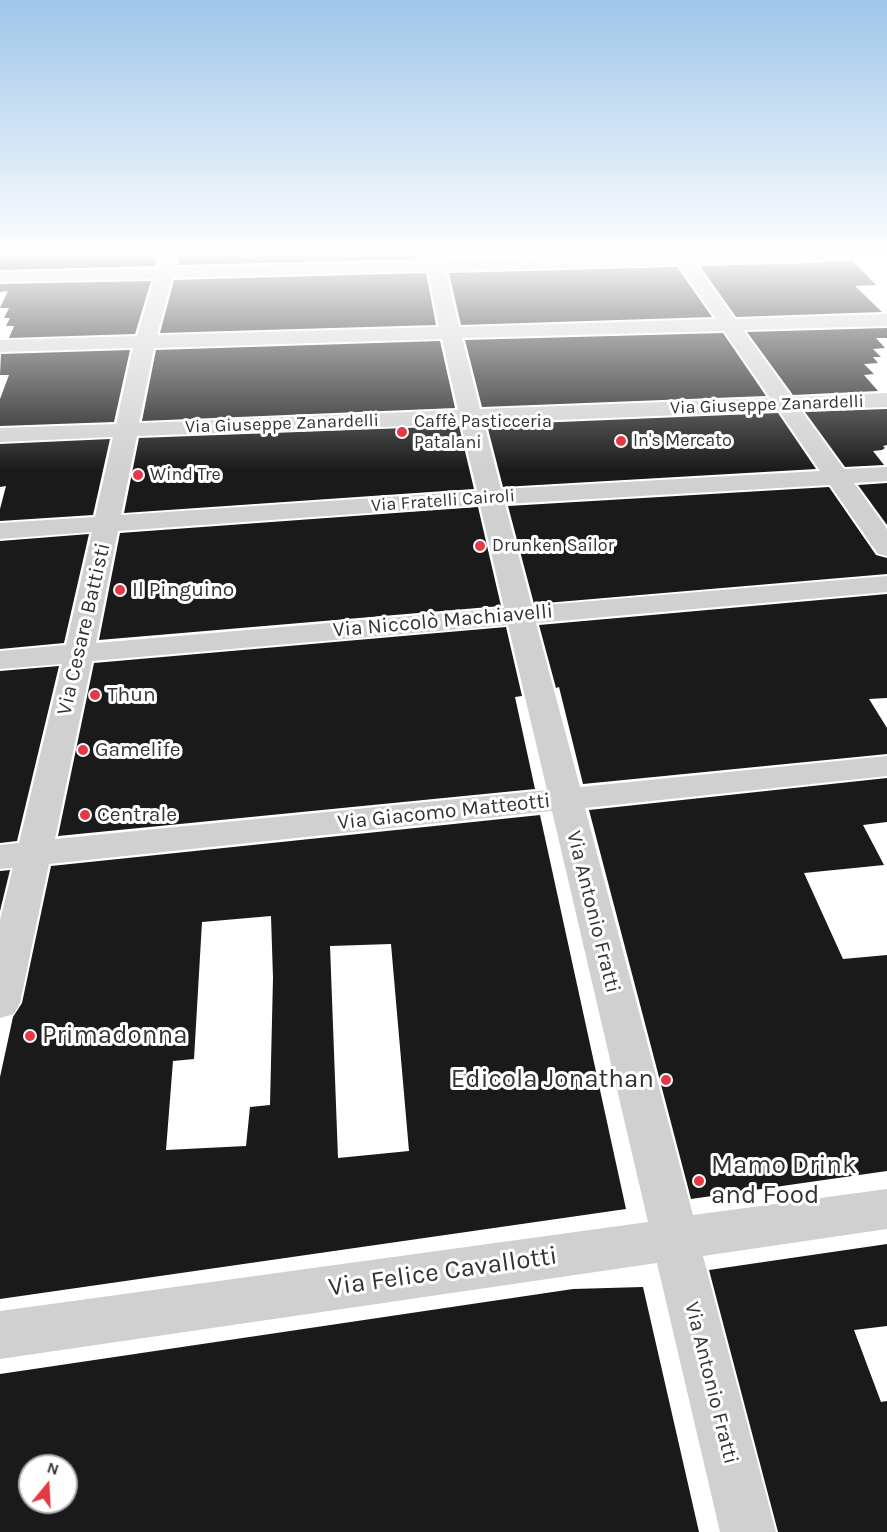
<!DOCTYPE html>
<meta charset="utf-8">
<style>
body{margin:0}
#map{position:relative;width:887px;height:1532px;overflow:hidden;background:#fff;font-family:Karla,sans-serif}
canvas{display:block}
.north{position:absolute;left:18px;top:1454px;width:60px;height:60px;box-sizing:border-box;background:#fff;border:2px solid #adadad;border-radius:50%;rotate:18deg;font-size:16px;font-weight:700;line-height:24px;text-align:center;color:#333}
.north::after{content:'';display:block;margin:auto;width:21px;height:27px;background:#e63946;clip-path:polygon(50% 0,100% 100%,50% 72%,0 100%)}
</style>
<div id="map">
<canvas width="887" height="1532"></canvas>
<div class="north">N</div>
</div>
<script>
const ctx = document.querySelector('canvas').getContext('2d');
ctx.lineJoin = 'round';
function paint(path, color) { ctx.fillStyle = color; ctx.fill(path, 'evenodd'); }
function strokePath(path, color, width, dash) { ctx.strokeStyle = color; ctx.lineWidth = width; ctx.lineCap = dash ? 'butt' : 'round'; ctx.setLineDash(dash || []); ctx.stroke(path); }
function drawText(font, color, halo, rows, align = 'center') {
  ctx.font = font + ' Karla,sans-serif'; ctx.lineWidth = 6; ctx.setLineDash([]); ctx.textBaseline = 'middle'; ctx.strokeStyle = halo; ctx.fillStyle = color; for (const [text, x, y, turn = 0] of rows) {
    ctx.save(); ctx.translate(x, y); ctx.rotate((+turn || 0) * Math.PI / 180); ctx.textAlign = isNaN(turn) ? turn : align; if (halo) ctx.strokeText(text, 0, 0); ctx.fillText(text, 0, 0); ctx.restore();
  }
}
const building = new Path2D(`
 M0,256H158L155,266L0,270Z
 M180,256H423V259L178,265Z
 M852,260L876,285L855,286L882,312L736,317L700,266L819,263L827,261Z
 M677,267L712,317L461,325L449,273Z
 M426,273L436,325L160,333L174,280Z
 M151,281L135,334L9,338L14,326H6L10,318H4L9,308H0L8,291L0,292V284Z
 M887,328V338H876L885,348L873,349L881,357H873L878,363L864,364L874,374L864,375L878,391L793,395L747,332Z
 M723,333L766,396L482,407L465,340Z
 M440,341L455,408L142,421L156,350Z
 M130,350L114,422L0,426V399L9,375H0L1,354Z
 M887,409V445L883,446L885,448L882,450L873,451L884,465L845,467L805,412Z
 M778,413L816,469L503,487L487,425Z
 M459,426L474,489L124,513L139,438Z
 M110,439L93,515L0,521V509L6,486L0,487V444Z
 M887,483V525L858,485Z
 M829,487L876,555L887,558V574L534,604L508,506Z
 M478,507L501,606L99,640L120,533Z
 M89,534L64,643L0,649V541Z
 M887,594V698L869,699L887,728V754L583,784L559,687L556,688L539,625Z
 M506,627L522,696L515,697L535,789L58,836L94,663Z
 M59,666L17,841L0,843V671Z
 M887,778V822L863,825L884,865L804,873L843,959L887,955V1171L691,1199L589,810Z
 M540,815L626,1209L0,1299V1077L13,1017L22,1003L51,866ZM271,916L273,978L270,1105L250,1107L246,1146L166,1150L173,1061L194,1059L202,922ZM391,944L409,1151L338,1158L330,946Z
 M10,870L0,911V871Z
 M887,1244V1326L854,1330L881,1402L887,1401V1532H778L709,1270Z
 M643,1287L699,1532H0V1374L573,1289ZM30,1466H66V1502H30Z`);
const minor = new Path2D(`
 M160,256H178L175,267L426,261L425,256H443L444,260L617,256H828L825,260L819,261L696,264L735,319L887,314V326L743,330L792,397L887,393V407L801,410L844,469L887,467V481L854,483L887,529V556L878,554L830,485L505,504L532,606L887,576V592L536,623L580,787L887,756V776L585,808L693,1215L887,1189V1229L703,1256L776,1532H720L657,1263L0,1359V1311L648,1222L552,811L49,864L20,1003L14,1014L0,1018V920L13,868L0,869V845L19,843L62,664L0,669V651L66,645L92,532L0,539V523L95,517L113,437L0,442V428L116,424L133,348L0,352V340L137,336L154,279L0,282V272L157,268ZM678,265L716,319L459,327L446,271ZM428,271L439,327L157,335L172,278ZM724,331L770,398L480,409L462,338ZM442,339L458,410L139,423L154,348ZM779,411L820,471L501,489L484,423ZM461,424L477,491L121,515L137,436ZM480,505L504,608L96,643L118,531ZM508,625L547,790L55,839L92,661Z`);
const markers = [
 [402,432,6,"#e63946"],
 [621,441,6,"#e63946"],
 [138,475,6,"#e63946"],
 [480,546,6,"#e63946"],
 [120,590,6,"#e63946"],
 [95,695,6,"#e63946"],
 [83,750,6,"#e63946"],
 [85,815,6,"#e63946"],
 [30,1036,6,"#e63946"],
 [666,1080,6,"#e63946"],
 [699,1181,6,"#e63946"]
];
const farStreetnames = [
 ["Via Giuseppe Zanardelli",767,405,-2],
 ["Via Giuseppe Zanardelli",282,424,-2],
 ["Via Fratelli Cairoli",443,501,-4]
];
const farPoinames = [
 ["Caffè Pasticceria",414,422],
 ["Patalani",414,443],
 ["In's Mercato",633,441],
 ["Wind Tre",150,475],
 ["Drunken Sailor",492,546]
];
const poiNames = [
 ["Il Pinguino",132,590],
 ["Thun",107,695],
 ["Gamelife",95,750],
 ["Centrale",97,815]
];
const streetNames = [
 ["Via Niccolò Machiavelli",443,621,-5],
 ["Via Cesare Battisti",84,629,-77],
 ["Via Giacomo Matteotti",444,812,-6],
 ["Via Antonio Fratti",593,912,76],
 ["Via Antonio Fratti",711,1383,76]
];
const nearPoinames = [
 ["Primadonna",42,1036],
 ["Edicola Jonathan",654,1080,"right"],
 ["Mamo Drink",711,1166],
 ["and Food",711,1196]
];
const nearStreetnames = [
 ["Via Felice Cavallotti",443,1272,-8]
];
paint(building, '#1a1a1a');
paint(minor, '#d0d0d0');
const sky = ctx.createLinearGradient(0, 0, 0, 470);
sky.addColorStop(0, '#9ec6ea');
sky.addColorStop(0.54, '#fff');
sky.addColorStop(1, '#ffffff00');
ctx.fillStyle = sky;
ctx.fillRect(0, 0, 887, 470);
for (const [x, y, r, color] of markers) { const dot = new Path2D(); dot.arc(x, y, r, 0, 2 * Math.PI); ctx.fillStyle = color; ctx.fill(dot); strokePath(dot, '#fff', 2); }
drawText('18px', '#333', '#fff', farStreetnames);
drawText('18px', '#333', '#fff', farPoinames, 'left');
drawText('21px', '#333', '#fff', poiNames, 'left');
drawText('21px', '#333', '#fff', streetNames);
drawText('26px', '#333', '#fff', nearPoinames, 'left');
drawText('26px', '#333', '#fff', nearStreetnames);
</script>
